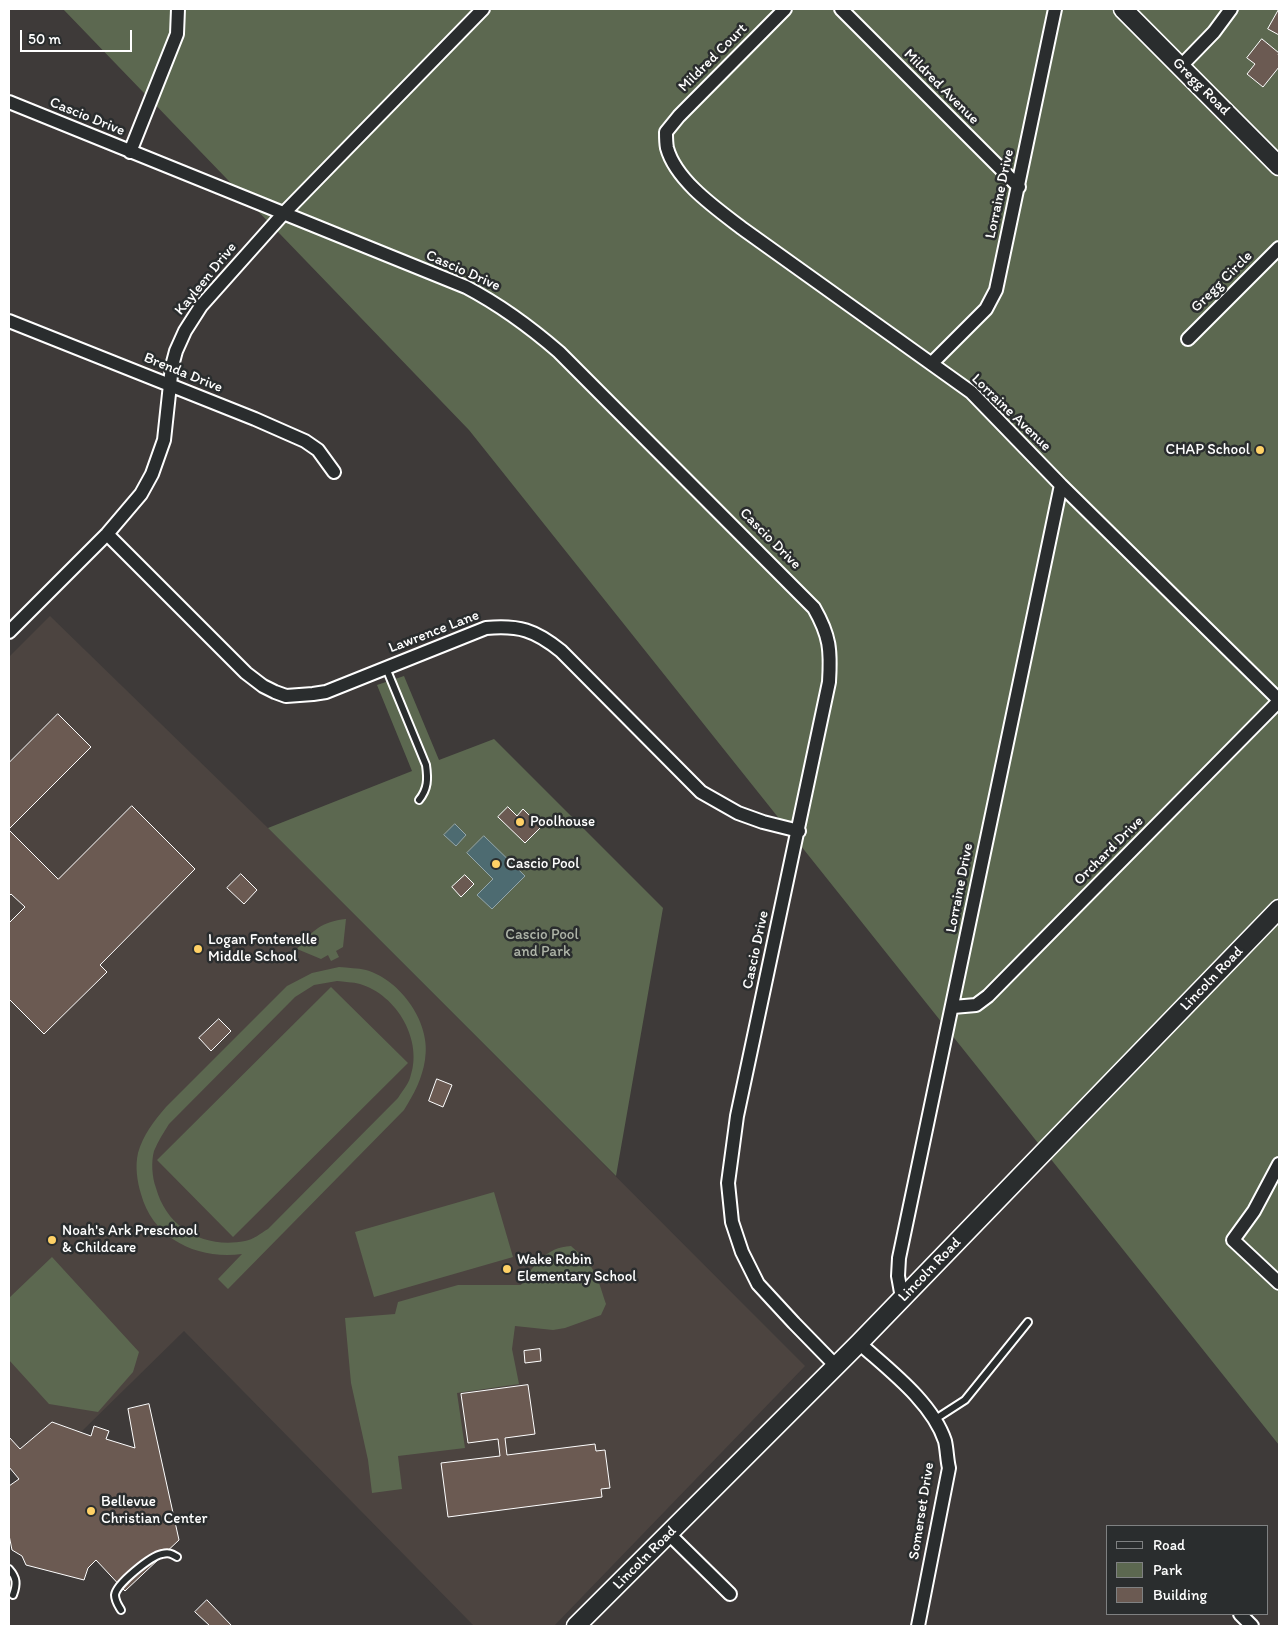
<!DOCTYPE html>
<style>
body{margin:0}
#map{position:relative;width:1288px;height:1635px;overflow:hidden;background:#3e3a39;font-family:Itim,sans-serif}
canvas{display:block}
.frame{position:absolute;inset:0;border:10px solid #fff;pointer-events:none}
.legend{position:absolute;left:1106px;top:1525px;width:162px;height:90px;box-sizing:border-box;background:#2a2d2e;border:1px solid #7f8182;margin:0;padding:6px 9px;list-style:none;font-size:15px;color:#fff}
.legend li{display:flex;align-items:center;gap:10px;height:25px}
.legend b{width:25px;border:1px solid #7f8182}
.scale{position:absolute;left:20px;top:30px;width:112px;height:22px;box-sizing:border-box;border:2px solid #fff;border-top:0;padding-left:6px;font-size:15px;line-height:18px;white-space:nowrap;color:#fff;-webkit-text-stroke:4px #2a2d2e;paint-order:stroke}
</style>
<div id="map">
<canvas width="1288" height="1635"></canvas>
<div class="frame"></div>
<ul class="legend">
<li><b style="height:6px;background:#2a2d2e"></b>Road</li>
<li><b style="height:14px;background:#5c6850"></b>Park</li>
<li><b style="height:14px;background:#6b5a52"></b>Building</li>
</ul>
<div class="scale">50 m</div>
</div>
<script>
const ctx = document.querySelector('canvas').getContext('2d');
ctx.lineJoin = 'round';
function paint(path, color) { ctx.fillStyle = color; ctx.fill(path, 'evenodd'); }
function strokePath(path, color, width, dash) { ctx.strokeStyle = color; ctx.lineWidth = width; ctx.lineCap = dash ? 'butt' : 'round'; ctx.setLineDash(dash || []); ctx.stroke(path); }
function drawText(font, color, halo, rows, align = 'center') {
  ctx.font = font + ' Itim,sans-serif'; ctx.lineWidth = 5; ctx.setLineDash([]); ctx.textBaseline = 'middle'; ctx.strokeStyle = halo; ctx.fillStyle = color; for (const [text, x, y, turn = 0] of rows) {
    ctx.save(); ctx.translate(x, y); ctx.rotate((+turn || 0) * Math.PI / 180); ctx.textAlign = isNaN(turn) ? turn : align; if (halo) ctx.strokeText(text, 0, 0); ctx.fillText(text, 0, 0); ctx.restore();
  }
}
const built = new Path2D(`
 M50,616L268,828L805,1366L554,1626H474L184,1331L81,1432L52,1422L9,1460V657Z`);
const green = new Path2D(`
 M63,9H1279V1445L469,430Z
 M404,676L439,760L494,739L663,908L616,1176L268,828L412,771L377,685Z
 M346,919L343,947L336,951L339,957L331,961L328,955L321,959L297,949C313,930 321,922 346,919Z
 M339,967C348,968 358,968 366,970C401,980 432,1024 425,1060C422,1079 414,1094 404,1110L228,1289L218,1279L242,1254C198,1260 153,1239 141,1194C137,1181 135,1166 138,1153C143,1135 154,1121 166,1107L287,986L312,973ZM337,981C344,982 353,982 360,984C397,995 424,1041 410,1078C408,1085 402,1091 398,1098L268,1229C261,1233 253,1240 245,1241C204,1249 167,1228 156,1188C152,1177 151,1162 154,1151C158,1141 164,1132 169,1124L295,997L314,985Z
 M331,987L408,1063L233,1237L157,1160Z
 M494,1192L513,1257L374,1297L355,1232Z
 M571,1246C596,1268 596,1273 606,1304L601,1315L565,1328L553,1330L515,1326L512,1349L519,1384L457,1393L465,1448L398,1456L402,1489L372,1493L368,1460L351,1383L345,1318L395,1314L398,1302L458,1285H521C533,1266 546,1247 571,1246Z
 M52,1257L139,1352L133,1372L98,1412L49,1404L9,1360V1298Z`);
const water = new Path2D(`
 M455,824L466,835L456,846L444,835Z
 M484,836L525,876L492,909L477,895L493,879L467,853Z`);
const building = new Path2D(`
 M1279,9V35L1268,29Z
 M1262,39L1279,53L1278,54L1279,56V67L1263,87L1247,74L1255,64L1247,58Z
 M58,714L91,747L9,829V763Z
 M132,806L195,869L100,965L107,972L44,1034L9,999V923L25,907L11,894L9,896V830L58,879Z
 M508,807L517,816L523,809L541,827L525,843L498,817Z
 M241,874L257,890L244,904L227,888Z
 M465,875L474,884L461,897L452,887Z
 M219,1019L231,1031L211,1051L199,1038Z
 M437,1079L452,1085L443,1107L429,1101Z
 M540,1349L541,1361L525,1363L524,1351Z
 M528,1385L535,1434L505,1438L507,1455L595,1444L596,1451L605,1450L610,1488L601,1489L602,1497L448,1517L441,1463L500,1456L498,1439L468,1443L461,1394Z
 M149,1404L179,1540L125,1591L96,1560L88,1568L84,1580L26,1565L22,1556L12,1550L9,1535V1486L19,1479L9,1467V1437L20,1449L52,1422L91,1436L94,1426L109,1431L106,1439L135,1448L128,1409Z
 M207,1600L232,1626H210L195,1612Z`);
const service = new Path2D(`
 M386,668L426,765C428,779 428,789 419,800
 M934,1420L965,1400L1028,1322
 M9,1569C17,1578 17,1584 13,1595
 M121,1610C118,1605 115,1601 115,1595C116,1584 151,1556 162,1554C169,1552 172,1554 177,1557`);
const minor = new Path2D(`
 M785,9L679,116L666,132C666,137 666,143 667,148C676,181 717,209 743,229L971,392L1061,485L1279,700
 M841,9L1019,187
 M1181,66L1214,32L1231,9
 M9,102L466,287C502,306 529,326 559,352L814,608C830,636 831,650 829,682L737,1116L728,1183L732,1222L742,1252L758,1284L794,1323L836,1366
 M130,152L177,34L178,9
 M9,321L255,419L305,441L318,450L334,472
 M1188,339L1279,248
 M932,363L986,309L996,290L1055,9
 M107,534L246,673L263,686L275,692L286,696L313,694L326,692L486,628C519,625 535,630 561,651L701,792L738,813L763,822L799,831
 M9,632L107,534L141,494L152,474L164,440L172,366L176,351L185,331L201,306L283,214L483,9
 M953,1007L976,1005L988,996L1279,701
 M1279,1164L1254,1211L1233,1240L1279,1283
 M902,1298L898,1276L899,1258L1061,485
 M859,1343C889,1370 932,1402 945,1441C947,1450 947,1460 949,1468L918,1626
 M669,1534L730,1594
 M1240,1614L1252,1626`);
const secondary = new Path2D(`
 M1123,9L1279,166
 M576,1626L859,1343L1279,909`);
const markers = [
 [1260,450,5,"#ffd166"],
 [520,822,5,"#ffd166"],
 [496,864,5,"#ffd166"],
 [198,949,5,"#ffd166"],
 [52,1240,5,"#ffd166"],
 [507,1269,5,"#ffd166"],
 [91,1511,5,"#ffd166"]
];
const streetNames = [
 ["Mildred Court",713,58,-45],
 ["Mildred Avenue",941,87,45],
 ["Gregg Road",1201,87,45],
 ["Cascio Drive",87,117,22],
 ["Lorraine Drive",1000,194,-78],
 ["Cascio Drive",463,271,24],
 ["Kayleen Drive",206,279,-51],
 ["Gregg Circle",1222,282,-45],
 ["Brenda Drive",183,373,22],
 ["Lorraine Avenue",1011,413,44],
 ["Cascio Drive",770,539,45],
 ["Lawrence Lane",434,632,-21],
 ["Orchard Drive",1109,851,-45],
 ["Lorraine Drive",960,888,-79],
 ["Cascio Drive",756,950,-78],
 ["Lincoln Road",1212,979,-46],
 ["Lincoln Road",930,1270,-46],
 ["Somerset Drive",922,1511,-81],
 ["Lincoln Road",645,1558,-45]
];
const poiNames = [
 ["CHAP School",1250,450,"right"],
 ["Poolhouse",530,822],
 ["Cascio Pool",506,864],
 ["Logan Fontenelle",208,940],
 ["Middle School",208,957],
 ["Noah's Ark Preschool",62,1231],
 ["& Childcare",62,1248],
 ["Wake Robin",517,1260],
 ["Elementary School",517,1277],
 ["Bellevue",101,1502],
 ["Christian Center",101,1519]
];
const parkNames = [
 ["Cascio Pool",542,935],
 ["and Park",542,952]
];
paint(built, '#4c4440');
paint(green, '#5c6850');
paint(water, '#4d6b71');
strokePath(water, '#94a6aa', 1);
paint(building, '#6b5a52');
strokePath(building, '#fff', 1);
strokePath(service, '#fff', 10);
strokePath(minor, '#fff', 16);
strokePath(secondary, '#fff', 21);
strokePath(service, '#2a2d2e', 6);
strokePath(minor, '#2a2d2e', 12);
strokePath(secondary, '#2a2d2e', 18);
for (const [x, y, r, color] of markers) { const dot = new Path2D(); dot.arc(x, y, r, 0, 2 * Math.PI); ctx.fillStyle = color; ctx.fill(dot); strokePath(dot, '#2a2d2e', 2); }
drawText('15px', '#fff', '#2a2d2e', streetNames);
drawText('15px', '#fff', '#2a2d2e', poiNames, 'left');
drawText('15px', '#aeb4a8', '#2a2d2e', parkNames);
</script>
